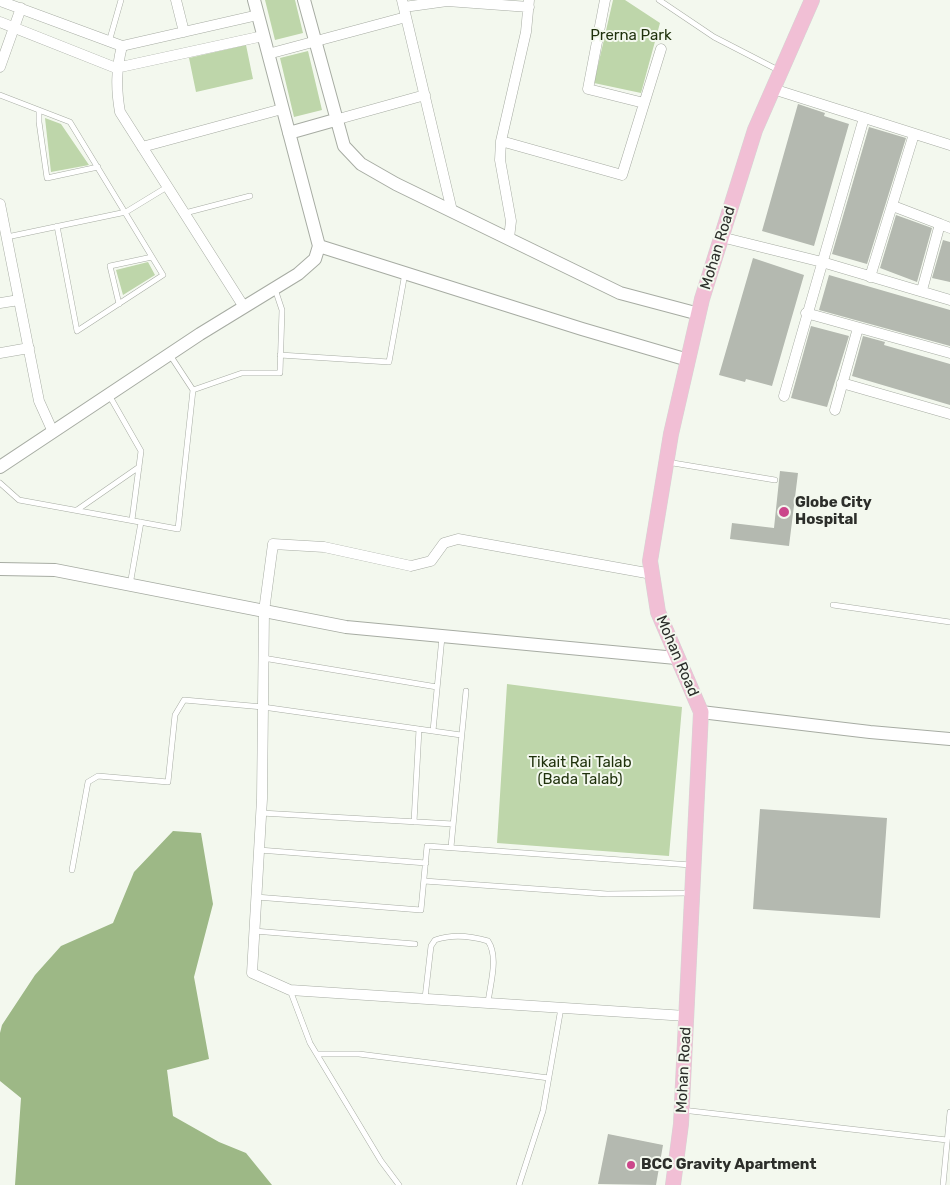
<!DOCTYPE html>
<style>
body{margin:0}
canvas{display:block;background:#f3f8ee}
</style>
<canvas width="950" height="1185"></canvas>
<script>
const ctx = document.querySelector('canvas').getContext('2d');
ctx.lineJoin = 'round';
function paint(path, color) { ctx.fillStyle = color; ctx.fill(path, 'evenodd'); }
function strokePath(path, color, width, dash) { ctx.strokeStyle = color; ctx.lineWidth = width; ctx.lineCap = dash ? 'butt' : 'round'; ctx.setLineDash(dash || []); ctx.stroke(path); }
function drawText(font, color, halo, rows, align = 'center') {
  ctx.font = font + ' Rubik,sans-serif'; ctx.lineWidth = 4; ctx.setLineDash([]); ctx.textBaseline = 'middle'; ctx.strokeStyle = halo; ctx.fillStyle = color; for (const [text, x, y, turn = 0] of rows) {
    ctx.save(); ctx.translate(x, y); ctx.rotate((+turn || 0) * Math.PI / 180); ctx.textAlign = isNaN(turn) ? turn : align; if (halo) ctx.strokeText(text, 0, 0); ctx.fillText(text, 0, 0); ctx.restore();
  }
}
const green = new Path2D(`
 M265,0H295L303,33L275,40Z
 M613,0H625L660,23L641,93L594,83Z
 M246,45L253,79L196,92L189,58Z
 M308,51L322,110L294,117L280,58Z
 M45,118L61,124L89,165L51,172Z
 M148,262L155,275L123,295L116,270Z
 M507,684L682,707L669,856L497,843Z`);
const water = new Path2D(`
 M173,831L201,833L213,904L194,977L209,1059L167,1070L173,1116L219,1142L246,1153L272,1185H15L21,1098L0,1081V1033L2,1025L35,975L61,946L113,923L134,872Z`);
const building = new Path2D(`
 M798,104L825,113L824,116L849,124L814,246L762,231Z
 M869,127L906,138L867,264L832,254Z
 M896,215L932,228L917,282L880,268Z
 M943,240L950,242V282L932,278Z
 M753,258L804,275L772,386L746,379L745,382L719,375Z
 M829,275L950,310V346L819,310Z
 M811,326L849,336L827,407L791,398Z
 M863,336L885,342L884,345L950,364V405L852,376Z
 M780,471L798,473L789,546L730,539L732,523L774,528Z
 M760,809L887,818L880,918L753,909Z
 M608,1134L663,1145L656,1185L598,1184Z`);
const service = new Path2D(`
 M659,0L714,37L780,71
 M109,42L121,0
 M0,95L70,122L163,275L77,331L57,226
 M39,110V122L47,178L98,167
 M185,213L250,196
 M7,237L126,212L167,187
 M119,304L110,266L152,257
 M280,355L389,362L405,273
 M193,390L242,373H280L282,310L275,289
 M109,395L141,451L132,520
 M667,462L775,480
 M0,483L19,500L178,529L193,390L170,355
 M77,510L139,467
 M130,585L141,522
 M833,605L950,622
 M263,658L437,687
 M433,731L442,637
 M261,813L453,824
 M414,822L419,729
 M451,847L466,691
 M259,850L426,863
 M72,870L88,782L98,776L168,782L175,715L184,700L263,707L461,735
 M424,881L607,894L690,893
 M256,897L421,910L427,846L691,865
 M254,931L415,944
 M290,990L310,1043L381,1161L399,1185
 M425,998L431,946L435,940C452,934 471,936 488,941C499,957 490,984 488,1003
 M317,1054H359L549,1078
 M682,1110L947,1140
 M519,1185L543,1111L561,1008
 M943,1185L950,1112`);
const minor = new Path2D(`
 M176,0L184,32
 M402,0L452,211
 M605,0L588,89L644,103
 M0,1L122,46L258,15
 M404,7L447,1L529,7
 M0,22L116,68L263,36
 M122,46C116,70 116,89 120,112L244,307
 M268,54L406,17
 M0,67L21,8
 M773,89L950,145
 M335,120L425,95
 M501,141L622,175L661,49
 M142,147L282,109
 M0,204L39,401L53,432
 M893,206L940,224
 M721,237L822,262L950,300
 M509,238L511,221L500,160L501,141L526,32L529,0
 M870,277L914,134
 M922,290L940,224L950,228
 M0,303L19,300
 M806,313L950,353
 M0,353L29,348
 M842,383L950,414
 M784,396L864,118
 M835,410L858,328
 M652,574L458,539L444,543L431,561L411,566L324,547L273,544L264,611L262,799L252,973L290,990L686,1016`);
const tertiary = new Path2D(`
 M304,0L344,146L361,164L396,184L620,293L699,314
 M289,133L335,120
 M319,246L582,329L688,360
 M0,467L200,334L298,274L315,259L319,246L254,0
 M0,569L55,570L346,627L676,658
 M701,712L870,732L950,739`);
const primary = new Path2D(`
 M673,1185L681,1124L701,712L658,612L650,561L671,434L702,299L755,130L812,0`);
const markers = [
 [784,512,6,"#cb478b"],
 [631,1165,5,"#cb478b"]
];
const parkNames = [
 ["Prerna Park",631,36],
 ["Tikait Rai Talab",580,763],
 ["(Bada Talab)",580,780]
];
const streetNames = [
 ["Mohan Road",718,248,-73],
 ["Mohan Road",677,656,67],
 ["Mohan Road",684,1070,-87]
];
const poiNames = [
 ["Globe City",795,503],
 ["Hospital",795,520],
 ["BCC Gravity Apartment",641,1165]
];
paint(green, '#bed6aa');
paint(water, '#9db886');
paint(building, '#b4b9b0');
strokePath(service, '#a7aca3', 6);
strokePath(minor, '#a7aca3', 11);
strokePath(tertiary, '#a7aca3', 14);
strokePath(primary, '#d5d5d4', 16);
strokePath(service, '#fff', 5);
strokePath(minor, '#fff', 10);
strokePath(tertiary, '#fff', 12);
strokePath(primary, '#f1bfd5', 15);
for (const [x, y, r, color] of markers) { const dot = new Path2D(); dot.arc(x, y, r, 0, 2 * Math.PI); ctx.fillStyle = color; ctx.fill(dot); strokePath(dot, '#f3f8ee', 2); }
drawText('15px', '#1f310c', '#f3f8ee', parkNames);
drawText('15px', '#2c2e2a', '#f3f8ee', streetNames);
drawText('bold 15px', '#2c2e2a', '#f3f8ee', poiNames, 'left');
</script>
